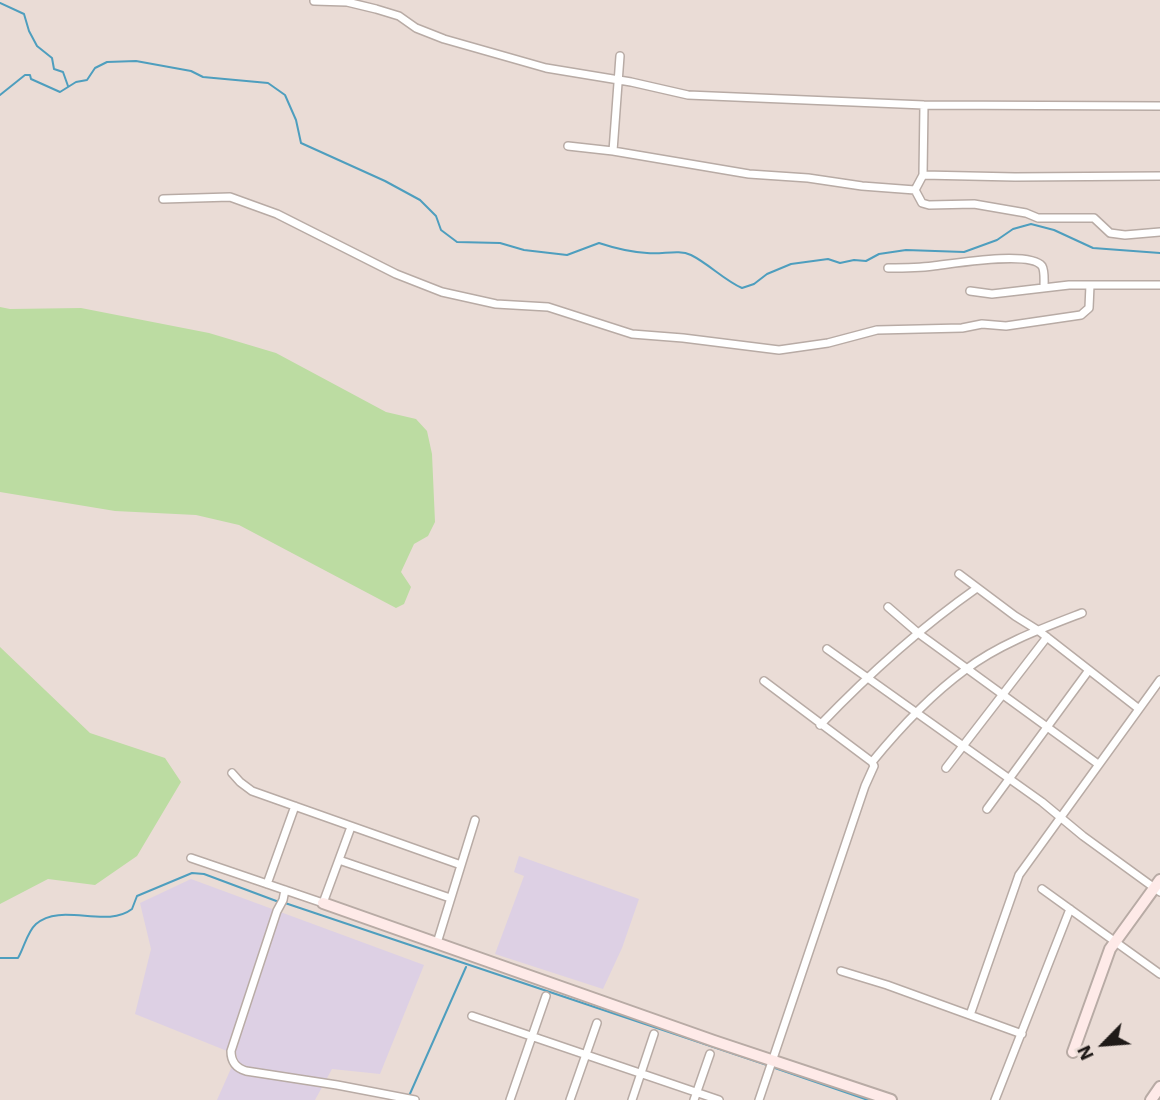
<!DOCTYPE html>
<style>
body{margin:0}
#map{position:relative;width:1160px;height:1100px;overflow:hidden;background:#eadcd6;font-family:"IBM Plex Sans",sans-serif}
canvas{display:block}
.north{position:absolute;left:1069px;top:1009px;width:70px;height:70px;-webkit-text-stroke:5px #eadcd6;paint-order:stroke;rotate:245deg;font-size:19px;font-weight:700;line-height:28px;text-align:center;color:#1f1a18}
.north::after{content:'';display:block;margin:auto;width:24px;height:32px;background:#1f1a18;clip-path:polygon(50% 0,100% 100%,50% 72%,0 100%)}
</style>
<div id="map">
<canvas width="1160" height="1100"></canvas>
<div class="north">N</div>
</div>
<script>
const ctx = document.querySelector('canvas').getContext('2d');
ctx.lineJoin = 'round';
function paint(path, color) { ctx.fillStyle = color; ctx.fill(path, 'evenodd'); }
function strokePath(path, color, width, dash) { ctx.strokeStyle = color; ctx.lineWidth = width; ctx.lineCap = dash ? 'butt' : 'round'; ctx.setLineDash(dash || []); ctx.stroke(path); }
const industrial = new Path2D(`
 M519,856L639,899L622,948L603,989L495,954L524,876L514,872Z
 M191,879L424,965L380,1074L332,1069L315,1100H217L237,1055L135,1014L151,949L140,903Z`);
const green = new Path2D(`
 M0,307L10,309L81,308L209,333L276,353L386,412L416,419L427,431L432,454L435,522L428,536L414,544L401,572L411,587L404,604L396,608L239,525L196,515L115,511L0,492Z
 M0,647L90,733L165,758L181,782L137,856L95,885L48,879L0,904Z`);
const stream = new Path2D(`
 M0,3L24,14L29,31L37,46L52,58L54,69L63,72L68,86
 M0,95L25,75H30L31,79L60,92L76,82L87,80L95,68L107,62L136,61L191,71L203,77L268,83L285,95L296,120L301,143L385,181L420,200L436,216L441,230L457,242L500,243L524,250L567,255L599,243C614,248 631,252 647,253C662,255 678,249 691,255C709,264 724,280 742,288L754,284L767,274L791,264L828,259L840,263L854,260L866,261L879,254L906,250L964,252L997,240L1013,229L1031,224L1054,230L1093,248L1160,253
 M285,903L767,1065
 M0,958H18C24,948 27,932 36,924C61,902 106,929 132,909L137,896L192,873L204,874L279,902
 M772,1067L868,1100
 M409,1096L466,967`);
const street = new Path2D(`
 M314,1L347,2L376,9L399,16L416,28L444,39L546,68L631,82L688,95L924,105L1160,106
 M620,56L613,151L749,174L808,178L862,186L915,190L923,175L924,105
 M568,146L613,151
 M923,175L1015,177L1160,176
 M915,190L922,203L929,205L974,204L1026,213L1038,218H1094L1110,233L1125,235L1160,232
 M163,199L230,197L277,214L396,274L442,292L496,304L548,307L632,334L683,338L779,350L828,343L877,330L962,328L982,324L1006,326L1081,315L1089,308L1090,285
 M888,268C903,268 918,268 933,266C951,264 1030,250 1042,266C1045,271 1044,282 1044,288
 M970,291L992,294L1069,285H1160
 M959,574L1015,616L1039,631L1139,709
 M888,607L918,633L1098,764
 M827,649L1042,802L1083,836L1160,892
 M820,725C868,675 920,628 977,588
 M872,762C899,729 931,695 965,670C999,644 1043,628 1082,613
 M946,768L1047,637
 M232,773L240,782L252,791L461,865
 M987,809L1089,670
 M191,858L323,903L351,827
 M339,860L450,898
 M267,884L295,806
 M1042,889L1160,974
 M285,890L283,900L277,911L231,1051C231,1062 236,1068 246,1071L337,1085L415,1100
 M437,943L475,820
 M841,971L887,985L1022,1034
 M970,1015L1019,875L1160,680
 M472,1016L719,1100
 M510,1100L546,996
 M570,1100L597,1023
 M632,1100L654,1034
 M694,1100L710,1054
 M759,1100L865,786L874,766L872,762L764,681
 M995,1100L1070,909`);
const secondary = new Path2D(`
 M323,903L714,1041L891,1100
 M1073,1052L1110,949L1160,880
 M1151,1100L1160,1087`);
paint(industrial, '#ddd0e4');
paint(green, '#bcdca2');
strokePath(stream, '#4e9ebe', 2);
strokePath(street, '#b8aba5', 10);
strokePath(secondary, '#b8aba5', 14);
strokePath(street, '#fff', 7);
strokePath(secondary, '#feeae8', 10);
</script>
